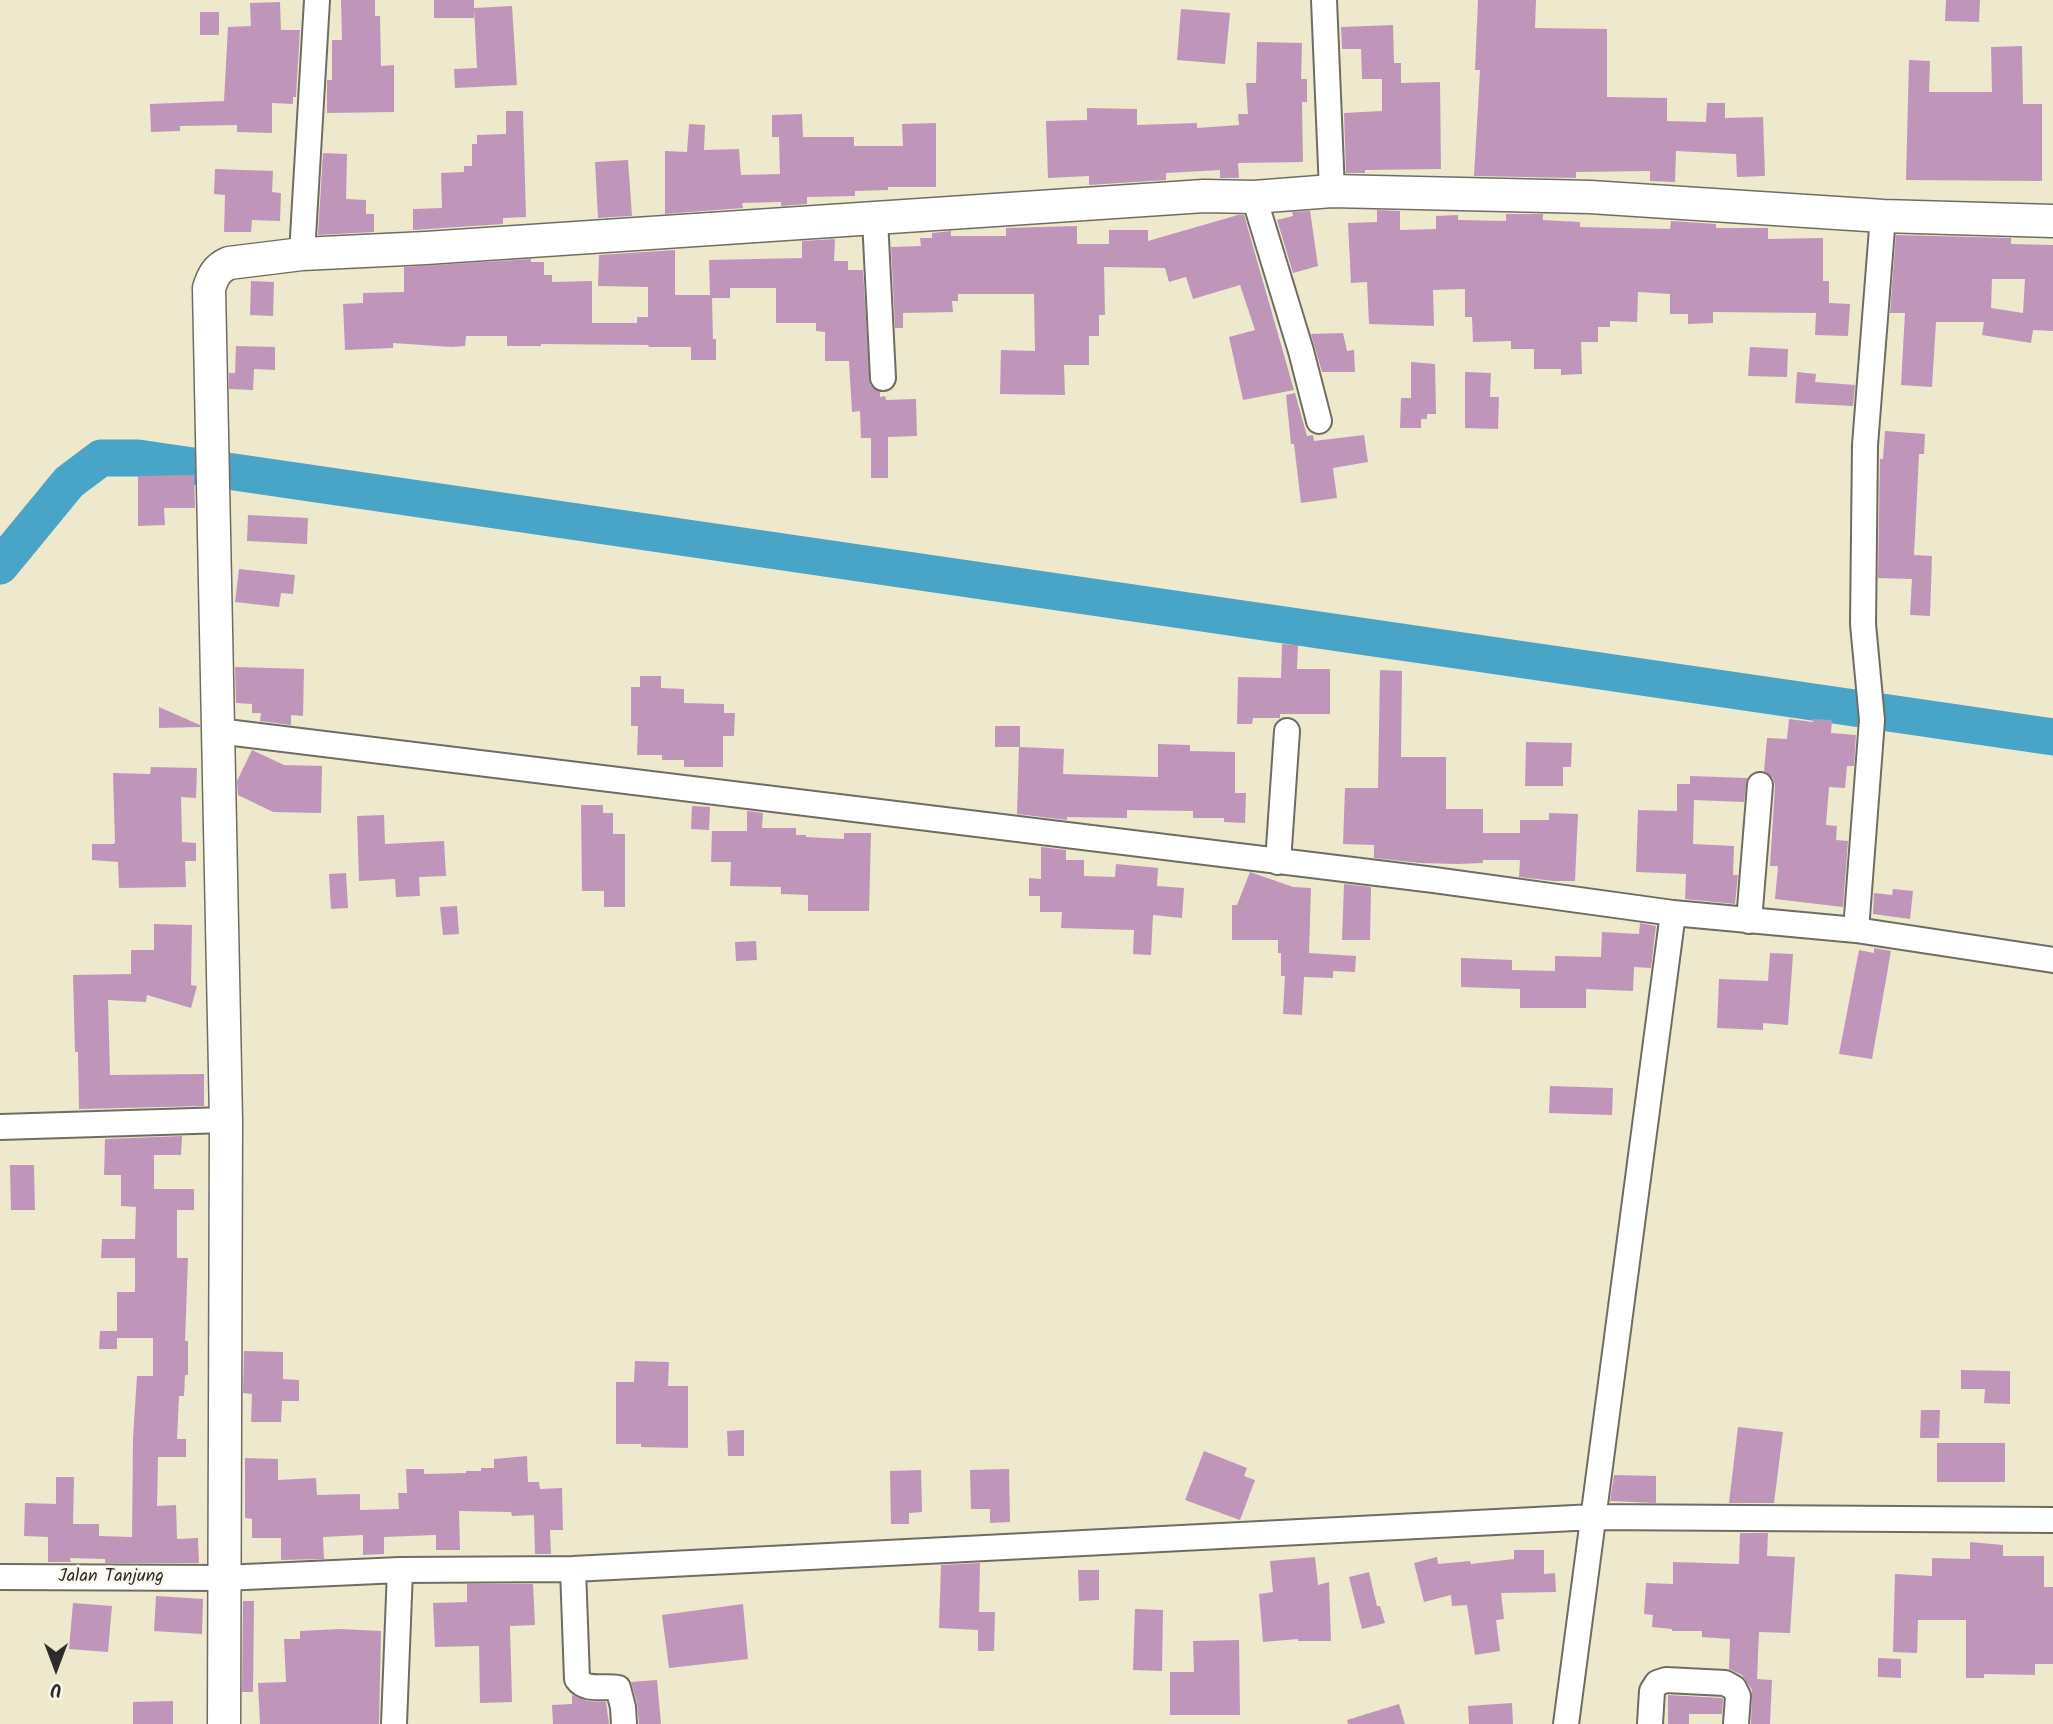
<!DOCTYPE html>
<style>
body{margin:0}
#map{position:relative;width:2053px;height:1724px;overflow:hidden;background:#eee8cc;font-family:Kalam,sans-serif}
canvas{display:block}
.north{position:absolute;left:21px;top:1633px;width:70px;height:70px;-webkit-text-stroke:5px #fbf7ec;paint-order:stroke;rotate:180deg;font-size:19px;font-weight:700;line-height:28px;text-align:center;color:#2b2b2b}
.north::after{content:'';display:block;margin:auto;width:24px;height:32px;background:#2b2b2b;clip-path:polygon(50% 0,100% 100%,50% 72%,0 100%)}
</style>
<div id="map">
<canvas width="2053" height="1724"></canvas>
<div class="north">U</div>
</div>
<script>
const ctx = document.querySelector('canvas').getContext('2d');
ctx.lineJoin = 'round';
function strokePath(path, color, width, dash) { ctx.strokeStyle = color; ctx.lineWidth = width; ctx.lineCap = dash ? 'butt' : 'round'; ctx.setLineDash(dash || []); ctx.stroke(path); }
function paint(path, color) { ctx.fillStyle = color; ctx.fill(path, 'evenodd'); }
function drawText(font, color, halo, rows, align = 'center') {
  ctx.font = font + ' Kalam,sans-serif'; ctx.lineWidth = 5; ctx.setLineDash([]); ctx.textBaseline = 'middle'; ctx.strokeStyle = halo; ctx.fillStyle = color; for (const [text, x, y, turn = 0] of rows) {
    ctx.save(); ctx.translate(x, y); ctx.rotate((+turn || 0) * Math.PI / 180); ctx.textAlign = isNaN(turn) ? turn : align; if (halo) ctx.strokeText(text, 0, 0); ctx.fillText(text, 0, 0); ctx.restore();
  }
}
const river = new Path2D(`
 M0,566L69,482L101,458H138L2053,737`);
const building = new Path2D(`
 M341,0H375V16H380L381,66L394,65V112L327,113V80H332V40H342Z
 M434,0H474V18H434Z
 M1478,0H1536L1535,28L1607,29V97L1667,98V121L1706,122L1707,103H1725V118L1763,117L1765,176L1737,177L1736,154L1676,151L1675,182L1650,181V171L1576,172V178L1474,176L1480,70H1475Z
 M1946,0H1980L1979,22L1945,21Z
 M280,2L281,30H300L296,97H293V104L272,103V133L237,132V125L180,126V131L151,132L150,104L224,101L228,27L251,26L250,3Z
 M512,6L517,85L455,88L454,69L477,68L474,8Z
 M1181,9L1230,13L1225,64L1177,60Z
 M200,12H219V35H200Z
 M1393,25L1394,63H1401V83L1440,82L1441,169L1365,170V173H1346L1344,113L1382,111V79H1362L1361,49H1342L1341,27Z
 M1257,42L1302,43L1301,79H1307V102H1302L1303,162L1238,163L1239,178H1220V170L1166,173V180L1089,185V176L1048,178L1046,121L1087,120V108L1137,109V125L1197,123V128L1239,125L1238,114H1248L1246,83H1256Z
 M2022,46L2023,104H2042V181L1906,180L1909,60L1930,61L1929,92H1992L1991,47Z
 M506,111H523L526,217L503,218V224L413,230V209L442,208L441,173L464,172V166H472V144H477V135L506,134Z
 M802,114L803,137H854V146H903L902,124L936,123V187H888V190L855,191V196L807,197V204L781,206V202L742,203L743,208L665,214V151L687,152L689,124L705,125L704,150L739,149L741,175L780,174L779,137H772V115Z
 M323,153L347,154L346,199L366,200V214H374V232L318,235Z
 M628,160L632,216L598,218L595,162Z
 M215,169L273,171L272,192L281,193L280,221L252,220L251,232H224L225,195L214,194Z
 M1377,210L1400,211V230L1436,229V216L1458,215V220L1506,221V214H1543V220L1580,222V227L1670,229L1671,221L1716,224V228H1768V239L1823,238V281H1829V303L1850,304L1848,336L1815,335L1816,313L1713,312V323L1688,324V314H1670V294L1638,292L1637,322L1610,321V327H1598V342H1581L1582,374L1561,375V369H1534V349H1511V341L1473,342L1472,317H1465V289L1433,290L1434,326L1369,324L1367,282L1351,283L1348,223L1377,222Z
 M1310,211L1318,266L1293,273L1277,220L1293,216L1292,212Z
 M1238,215H1244L1294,390L1243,400L1229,337L1255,330L1240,285L1193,299L1186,277L1169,282L1165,268L1104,267L1105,315H1099V336H1089V365H1064L1065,395L1000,394L1001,350L1035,351L1034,294H958V301H952L953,312L903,313V328H895L891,247L921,246L920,238H932V233L951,231V236H1006V228L1077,226V244H1109V230H1148V241Z
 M1896,235L2011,238V244L2053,245V331L2033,330L2031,343L1982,335L1984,322H1936L1932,387L1901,385L1905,313H1890ZM1992,279H2025L2023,313L1991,308Z
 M835,239L834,261H848V270H863L870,385L880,392V397L885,396L886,400L916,399L917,436L888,437V478H871V438H861L860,411L852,412L849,361H825V332L816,331V323H776V288H730V298H712L713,339H716V360H691V347H649L648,345L541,344V346H507V336H466L465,346L452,347L393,343V348L345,350L343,304L363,303V293L404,292V267L531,259V262H544V275H552V282L592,281V323H637V317H648V287L598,286L599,255L675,250V295H710L709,260L802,258V241Z
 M251,281L274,282L273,316L250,315Z
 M1343,333L1347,351L1354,350L1355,372H1322L1311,334Z
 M236,346L275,347V370L254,369L253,390L229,389V373H235Z
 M1750,347L1788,349L1787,377L1748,376Z
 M1411,362L1435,364L1436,414H1427V419H1421V428H1400L1401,398H1411Z
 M1465,372L1491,373L1490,397H1499L1498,429L1465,428Z
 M1797,372L1816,374L1815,382L1855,385L1853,406L1795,403Z
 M1295,393L1307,436L1313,435L1314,441L1364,435L1368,462L1333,468L1337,498L1301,503L1294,444H1291L1286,395Z
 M1885,431L1925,434L1924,454H1919L1914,555L1932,556L1930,616L1910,615L1912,579L1878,578L1880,459H1883Z
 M194,475L195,508H164L165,525L138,526V476Z
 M248,515L308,518L307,544L247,541Z
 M239,569L295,575L293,594L281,593L279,607L235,602Z
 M1282,644L1298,645L1297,669H1330V714H1280V718H1253L1252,724H1237L1238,677L1281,678Z
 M235,667L304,669L303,716L291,715V725L260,721L261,713H252V704L236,703Z
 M1380,670L1402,671L1401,757H1446V809H1483V833H1520V820H1549V813L1578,814L1575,881H1554L1519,877L1520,860H1483V863L1457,864L1420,863L1374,858V845L1343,844L1345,788H1378Z
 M640,676H661V688L684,689V703L724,704V713H735L734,736H723V767H684V760H662V755H637L638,726H631V687H640Z
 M159,707L200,725V727L159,728Z
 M1789,719L1813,722V719L1832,720L1831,733L1856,735L1854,766H1847L1845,788L1829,787L1826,825L1837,826L1836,840L1848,841L1843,907L1775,899L1778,866H1770L1775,786L1773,778L1764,771L1767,738L1787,739Z
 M995,726H1020V747L1064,749L1063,774L1158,777V744L1190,745V751L1235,752V793H1246L1245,823L1224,822V818H1193V811L1127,810V818L1067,817V820L1017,814L1019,747H995Z
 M1526,742L1572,743L1571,767H1563V786H1525Z
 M252,750L284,765L322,766L321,813L273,812L238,795L237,781Z
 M151,767L197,768L196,798L181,797L182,842L196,843V861H185L186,887L119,888L118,862L92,860V844H114L115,842L113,773L150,774Z
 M1690,776L1747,778L1744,802L1694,800L1693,844L1734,846L1733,875H1738L1735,904L1685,899L1686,874L1636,872L1638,810L1677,811V784H1690Z
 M581,805H603V813H613V834H625V907H604V891H582Z
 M692,806L710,807L709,830L691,829Z
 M747,811L763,813L762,828H796V835H806V837L844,839V833H871L869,911H808V895L781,894V887L730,886L731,862H711L712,831H747Z
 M384,815L385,844L444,841L446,876L419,877L420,896L396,897L395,879L359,881L357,816Z
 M1041,847L1066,850V860H1084V876L1115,877L1116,864L1158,868L1157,886L1184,888L1182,918L1153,915L1151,955L1133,954L1134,930L1061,928L1062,912H1040V896H1029V878L1041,879Z
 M1250,872L1293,887L1311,888L1309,953L1356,956L1355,972L1333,971V978L1304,977L1302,1015L1283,1014L1285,976H1281V953H1278V940H1232V905H1237Z
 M346,873L348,908L331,909L329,874Z
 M1344,884L1371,887L1370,940H1342Z
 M1893,889L1913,891L1910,919L1873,914L1874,893L1892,895Z
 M457,906L459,934L443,935L440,907Z
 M1640,923L1656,926L1655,933L1651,968L1634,967L1633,991L1586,989V1008H1520V989L1461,987V958L1512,960V970L1555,971V956L1601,957L1602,932L1639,934Z
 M154,924L192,925L191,985L197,986L191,1008L147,995L146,1002L108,1000L110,1075L204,1074V1106L79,1109L78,1052H75L73,975L131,974V950H154Z
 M756,941L757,960L736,961L735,942Z
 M1874,948L1891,951L1872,1059L1839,1054L1859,950L1874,953Z
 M1770,953L1793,954L1788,1025L1763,1023V1030L1717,1028L1719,979L1768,981Z
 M1550,1086L1613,1088L1612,1115L1549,1113Z
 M182,1136L181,1155H154V1189H194V1210H177V1258H188L185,1341H188V1375H185L184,1396H179L177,1439H186V1457H158L157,1506L176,1505L177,1539L198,1538L199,1563H105V1559L70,1558L71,1562H48V1537L24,1536L25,1503L56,1504V1477H74L73,1524H99V1536L132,1537L133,1438L137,1376H153V1338H117V1292H135V1258H101L102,1239H135L136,1207L121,1206V1175H104L105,1139Z
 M10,1165H34L35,1210H11Z
 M100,1331H117V1349H99Z
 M244,1351L283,1352V1379L299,1380V1401H282L281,1422H251L252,1394L243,1393Z
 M635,1361L669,1362L668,1386H688V1448L641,1447V1444H616V1382H634Z
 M1961,1370L2010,1371V1404L1984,1403L1985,1389H1961Z
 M1921,1410H1940L1939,1438H1920Z
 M1738,1427L1783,1432L1774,1503H1729Z
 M744,1430V1456H728L727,1431Z
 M1937,1443H2005V1482H1937Z
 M1204,1451L1247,1468L1244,1476L1255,1480L1240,1520L1185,1500Z
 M527,1456L528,1482H539L540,1489L562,1488L563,1530H550L551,1554H535L534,1515L512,1516L511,1512L459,1511L460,1550H436V1535L384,1537V1554L363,1555V1535L323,1537L324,1559L281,1560V1538H252V1519L245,1518V1458L278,1459V1480L316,1478L317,1495L360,1494V1510L399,1509L398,1493H407L406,1469H424V1474L466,1473V1471H481V1468H494V1459Z
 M1009,1469L1010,1522L990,1523V1509H971L970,1470Z
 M921,1470L922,1512L909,1513V1524H891L890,1471Z
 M1614,1475L1656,1476V1503L1610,1501Z
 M1740,1533H1768L1767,1556L1795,1557L1790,1633L1759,1632L1757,1679L1772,1680L1770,1724H1751L1752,1690L1742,1675L1729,1669L1730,1639L1702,1637V1631H1672V1629L1652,1627L1653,1615L1644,1614L1646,1583L1673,1584V1562L1739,1564Z
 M1970,1542L2003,1545V1556H2044V1587H2053V1664H2035V1675L1984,1674V1678H1966V1620H1918L1917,1653L1893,1652L1895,1574L1932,1576V1558L1970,1559Z
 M1514,1550H1544V1574L1555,1573L1556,1592L1501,1593L1504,1619L1496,1620L1500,1651L1475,1655L1467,1605L1452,1606L1451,1595L1424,1602L1414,1563L1437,1557L1438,1564L1470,1561L1471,1564L1514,1559Z
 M1315,1557L1318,1585L1329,1582L1331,1641H1298V1639L1263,1642L1259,1594L1273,1592L1270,1561Z
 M980,1563L979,1612H995L994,1651H978V1630L939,1628L941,1565Z
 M1078,1570H1099V1600L1079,1601Z
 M1369,1572L1377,1606H1380L1385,1623L1362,1629L1349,1577Z
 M467,1584H533L535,1625L510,1626L512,1702L480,1703L479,1646L435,1647L433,1603L467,1602Z
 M156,1596L203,1599L202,1634L154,1631Z
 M243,1601H254L253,1692H242Z
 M73,1603L112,1606L108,1652L69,1649Z
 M743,1604L748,1659L669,1668L662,1615Z
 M1135,1609L1163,1610L1162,1671L1133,1670Z
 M340,1629L381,1631L379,1724H260L258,1683L286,1682L284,1639H300V1631Z
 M1239,1640L1240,1715H1170V1672H1194L1193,1641Z
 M1878,1658L1901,1659V1678L1878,1677Z
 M657,1680L661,1724H639L637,1703L631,1682Z
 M572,1695L587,1701L606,1702L609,1724H553L552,1705L572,1704Z
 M1668,1695L1721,1698L1723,1699L1722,1714H1689V1724H1668Z
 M173,1701V1724H133V1702Z
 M1512,1703L1513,1724H1469L1468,1706Z
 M1399,1704L1405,1724H1348L1347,1720Z`);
const minor = new Path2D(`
 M1324,0L1332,191
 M1254,197L1301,351L1319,421
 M875,219L883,378
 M302,254L317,0
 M218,731L1434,880L1673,913L1856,930L2053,960
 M1278,862L1287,731
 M1749,921L1760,785
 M1856,930L1872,720L1863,624L1865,445L1883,216
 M0,1127L226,1120
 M573,1569L577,1679C586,1692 604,1685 618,1688L623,1707L624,1724
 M0,1577L223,1578L400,1570L573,1569L1594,1517L2053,1520
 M394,1724L400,1570
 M1566,1724L1673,913
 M1650,1724L1652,1691L1657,1683L1666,1680L1725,1683L1734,1688L1738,1696L1736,1724`);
const tertiary = new Path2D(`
 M224,1724L226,1120L209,288C213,276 217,268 229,263L302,254L426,248L1204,196L1254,197L1332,191L1590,197L1883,216L2053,221`);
const streetNames = [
 ["Jalan Tanjung",111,1578]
];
strokePath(river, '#49a5c7', 37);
paint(building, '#bf96ba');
strokePath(minor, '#6f6d63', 28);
strokePath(tertiary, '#6f6d63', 35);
strokePath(minor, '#fff', 24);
strokePath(tertiary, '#fff', 32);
drawText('18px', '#2b2b2b', '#fbf7ec', streetNames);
</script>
